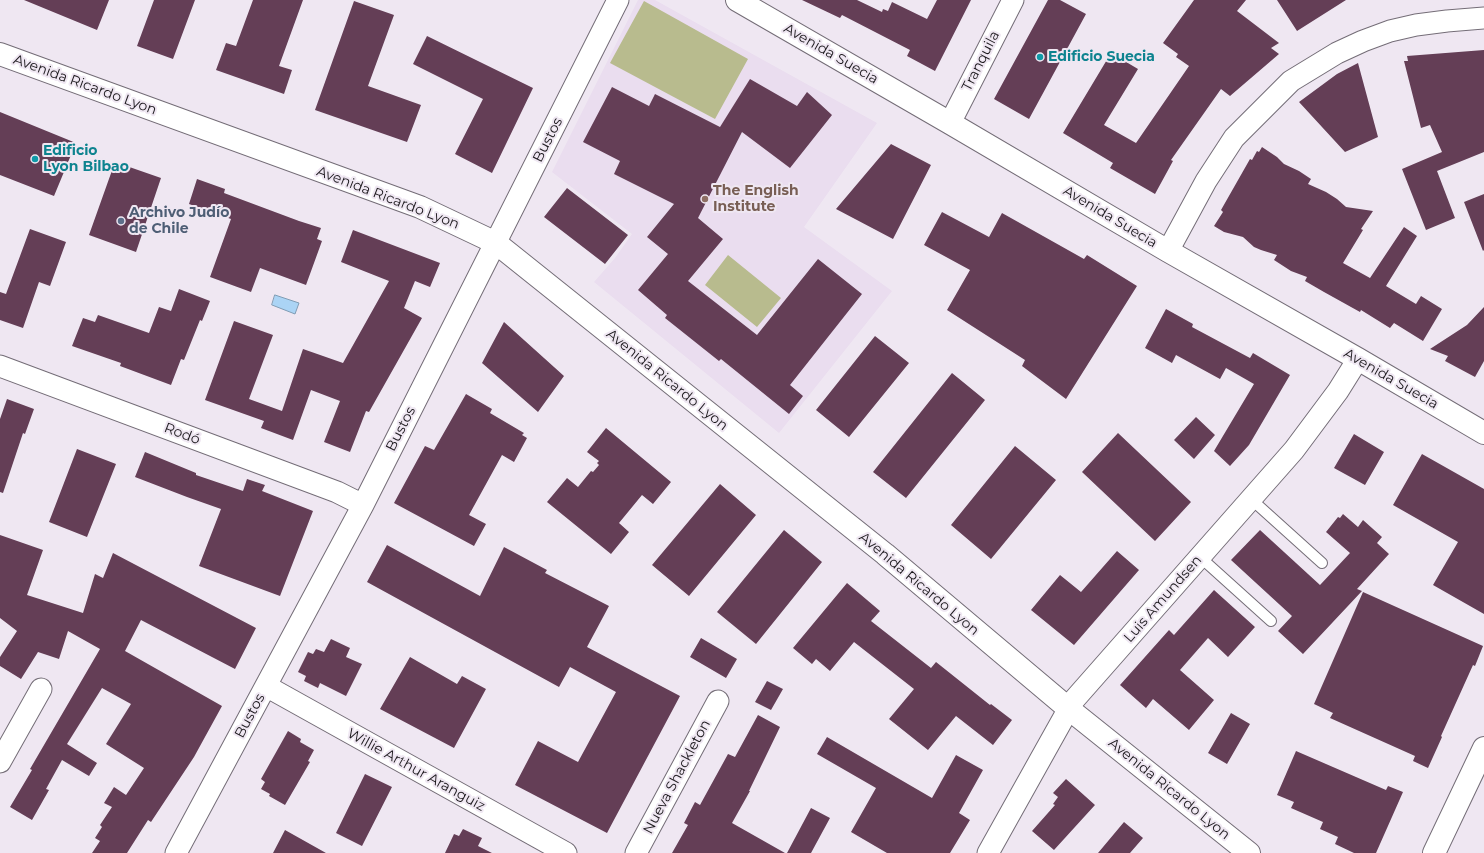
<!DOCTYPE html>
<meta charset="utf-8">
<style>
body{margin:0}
canvas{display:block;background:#efe7f2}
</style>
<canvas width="1484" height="853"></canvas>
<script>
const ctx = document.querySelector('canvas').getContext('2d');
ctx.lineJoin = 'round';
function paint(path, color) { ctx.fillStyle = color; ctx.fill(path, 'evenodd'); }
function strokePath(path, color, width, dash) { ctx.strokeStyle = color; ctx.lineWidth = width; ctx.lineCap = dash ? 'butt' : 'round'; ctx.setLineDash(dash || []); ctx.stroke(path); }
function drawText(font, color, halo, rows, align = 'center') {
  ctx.font = font + ' Montserrat,sans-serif'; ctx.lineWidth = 4; ctx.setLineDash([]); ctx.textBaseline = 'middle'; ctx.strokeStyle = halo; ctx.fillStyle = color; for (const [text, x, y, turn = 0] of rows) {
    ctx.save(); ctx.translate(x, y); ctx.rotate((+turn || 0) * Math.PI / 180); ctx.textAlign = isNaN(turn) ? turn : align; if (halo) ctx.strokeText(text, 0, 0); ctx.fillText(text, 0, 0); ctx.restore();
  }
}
const built = new Path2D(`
 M638,0H655L877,123L804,227L892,291L779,433L594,282L615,258L632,234L552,172Z`);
const green = new Path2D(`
 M644,1L748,59L715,119L610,63Z
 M728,255L781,298L757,327L705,285Z`);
const water = new Path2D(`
 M275,295L299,303L295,314L272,305Z`);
const building = new Path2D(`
 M24,0H109L97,30Z
 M154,0H195L173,59L137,46Z
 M253,0H303L279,66L292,70L284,94L216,70L226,43L236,46Z
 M802,0H857L882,12L883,9L888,11L892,2L927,19L937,0H971L935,71L907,56L910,50L842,15L840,18Z
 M1048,0H1060L1086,14L1029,119L994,99Z
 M1194,0H1246L1237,11L1279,43L1271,48L1279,54L1230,96L1221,89L1171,160L1173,161L1155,194L1110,168L1113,163L1063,133L1111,53L1138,69L1104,125L1136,143L1189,66L1176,57L1178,54L1163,43Z
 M1277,0H1346L1297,31Z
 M354,1L394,15L368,86L421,105L407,142L315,110Z
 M427,36L533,88L492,173L455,154L483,99L413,64Z
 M1484,50V152L1437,171L1455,218L1426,230L1402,169L1442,152L1430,125L1421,128L1404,61H1408L1407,56Z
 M1358,63L1378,137L1345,152L1299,102L1337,74Z
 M750,79L797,106L807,92L832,115L790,168L742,132L698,218L723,239L688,281L757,335L818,259L862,294L790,385L803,396L789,414L721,359L719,361L665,318L667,315L638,290L668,254L647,237L674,204L614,174L620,161L583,142L612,87L649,106L655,94L720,127Z
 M0,112L76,143L54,196L0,175Z
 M891,144L931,165L893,239L836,209Z
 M1262,147L1277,157L1284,164L1299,171L1311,179L1308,184L1326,192L1337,199L1346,207L1373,211L1361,229L1363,230L1343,263L1370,278L1404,227L1417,236L1386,286L1416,304L1421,296L1442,309L1423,341L1394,323L1390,328L1361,310L1360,312L1324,292L1305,281L1307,277L1291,271L1274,260L1277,255L1261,250L1254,247L1243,237L1224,232L1214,226L1223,212L1221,210L1250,159L1252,160L1257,151L1259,152Z
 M115,162L161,178L136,252L89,235Z
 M197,179L225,189L224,193L299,221L321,228L317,239L322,241L306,285L260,268L251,292L210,277L231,219L189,204Z
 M567,188L628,235L605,264L544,217Z
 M1484,194V250L1483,251L1464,202Z
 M942,212L989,237L1002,213L1084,259L1087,255L1137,286L1066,399L1022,366L1025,360L947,310L970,270L924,245Z
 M30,229L66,242L50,286L39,282L23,328L0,320V292L6,294Z
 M353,230L440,263L430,287L415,281L404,308L422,318L369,412L366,411L350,452L324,442L340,401L311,390L293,440L261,428L264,421L205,400L234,321L273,335L249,399L282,411L303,349L343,363L389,281L341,262Z
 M179,289L210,301L202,321L200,320L184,360L181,359L171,385L120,366L121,363L72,346L83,318L95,322L98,315L149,333L159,307L171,311Z
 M1484,307V361L1475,377L1445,361L1448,356L1430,349L1467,325Z
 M1166,309L1193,324L1192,327L1250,358L1253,353L1290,375L1249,445L1230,466L1214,451L1254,384L1226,368L1220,379L1176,355L1172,363L1145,348Z
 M504,322L564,376L538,412L482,363Z
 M875,336L909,363L849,437L816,410Z
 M952,373L985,400L906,498L873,472Z
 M466,394L492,409L490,413L524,433L522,435L527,438L514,462L502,455L469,515L486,524L474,546L394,503L425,446L434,450Z
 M7,399L34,409L25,434L23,433L3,493L0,492V419Z
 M1196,417L1215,435L1194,459L1174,440Z
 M606,428L671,482L653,504L642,495L619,523L629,532L611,554L547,502L567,478L578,487L591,471L593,472L599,465L597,463L599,461L587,452Z
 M1118,433L1191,502L1155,541L1082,472Z
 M1354,434L1384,452L1365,485L1334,468Z
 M1015,446L1056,480L991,559L951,525Z
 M77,449L116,464L87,537L49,522Z
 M145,452L196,473V475L243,491L247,479L265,485L262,491L313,511L280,596L199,566L221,509L187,497L135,477Z
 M1422,454L1484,489V614L1433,585L1458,542L1393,505Z
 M720,484L756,515L689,596L652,565Z
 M1343,514L1358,527L1363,520L1382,537L1377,543L1389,554L1357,589L1362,591L1303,654L1278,631L1292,616L1231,560L1260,530L1320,585L1350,553L1326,532L1338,517L1340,518Z
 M784,530L822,562L756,644L717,612Z
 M0,535L43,550L27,595L83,613L95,574L103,578L113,553L256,628L235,669L141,620L125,651L222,706L194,757L151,822L148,820L127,853H92L100,841L95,838L102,827L100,825L112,807L104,803L114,787L126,795L144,768L106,744L131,704L102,688L67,744L97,763L89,776L62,760L46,789L49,790L32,820L10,807L32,770L30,769L100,649L68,631L59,659L38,652L21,679L0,666V657L17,631L0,618Z
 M387,545L480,596L504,547L547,570L545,573L609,606L587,647L680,696L607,833L515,785L538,741L578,762L616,692L570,667L559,687L367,582Z
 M1117,551L1139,570L1074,645L1031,610L1060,575L1081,592Z
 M847,583L880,611L871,621L931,668L936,662L990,705L991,704L1012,720L993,745L956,716L928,750L889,719L914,689L854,642L830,671L816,659L812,664L793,648Z
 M1214,590L1255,627L1228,657L1208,638L1180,670L1214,700L1189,730L1153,699L1146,708L1120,685L1169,630L1174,635Z
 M1363,592L1483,646L1475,666L1473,665L1441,736L1442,737L1428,768L1413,761L1415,756L1330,718L1333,713L1314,704Z
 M701,638L737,659L726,678L690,657Z
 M331,639L350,648L346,657L362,664L346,696L320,683L318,688L304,681L306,676L298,672L308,652L313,654L316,649L324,652Z
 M410,657L457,684L462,676L486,689L454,748L380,709Z
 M767,681L783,689L771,710L755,702Z
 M1231,713L1250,724L1227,764L1208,753Z
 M758,715L780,727L749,791H750L732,823L785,853H672L688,825L684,823L695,802L700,805L728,754L735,757Z
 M288,731L301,739L300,742L314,750L308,761L310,762L285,805L269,796L270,794L261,789L265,782L261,779Z
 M827,737L932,798L956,755L983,770L959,813L970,820L950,853H887L851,832L876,788L817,754Z
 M1296,751L1386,790L1388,786L1403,792L1376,853H1354L1335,844L1338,837L1320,829L1323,822L1291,808L1294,802L1277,795Z
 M365,774L392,787L362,846L336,833Z
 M1066,779L1095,805L1054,850L1032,831L1055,805L1053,804L1058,797L1053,793Z
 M811,808L830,818L811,853H787Z
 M1124,822L1143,838L1130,853H1098Z
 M463,829L482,838L478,846L492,853H445L454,834L459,836Z
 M285,830L326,853H273Z`);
const service = new Path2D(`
 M1251,499L1322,563
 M1200,557L1271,621`);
const minor = new Path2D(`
 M950,123L1013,0
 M1168,251L1206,181L1234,138L1291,81L1337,53L1363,41L1390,31L1416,25L1447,21L1484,18
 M0,366L337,492L363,505
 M266,686L566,853
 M0,762L41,689
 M176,853L363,505L618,0
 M636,853L718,701
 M988,853L1073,701L1294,450L1338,391L1358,359`);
const tertiary = new Path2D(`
 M737,0L950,123L1168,251L1358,359L1484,433
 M0,54L420,207L496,243L885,554L1069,709L1249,853
 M1434,853L1484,748`);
const markers = [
 [1040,57,4,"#0f9aa8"],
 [35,159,4,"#0f9aa8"],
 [705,199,4,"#8d6e63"],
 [121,221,4,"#5c6f8a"]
];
const streetNames = [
 ["Avenida Suecia",831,54,30],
 ["Tranquila",981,61,-63],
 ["Avenida Ricardo Lyon",85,85,20],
 ["Bustos",548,140,-63],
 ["Avenida Ricardo Lyon",388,198,21],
 ["Avenida Suecia",1110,217,31],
 ["Avenida Suecia",1391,379,30],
 ["Avenida Ricardo Lyon",667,380,39],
 ["Bustos",401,429,-63],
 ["Rodó",182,434,21],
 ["Avenida Ricardo Lyon",919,584,40],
 ["Luis Amundsen",1163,599,-49],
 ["Bustos",250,716,-62],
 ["Willie Arthur Aranguiz",416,770,29],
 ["Nueva Shackleton",677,777,-62],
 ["Avenida Ricardo Lyon",1169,789,39]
];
const cultureNames = [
 ["Edificio Suecia",1048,57],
 ["Edificio",43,151],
 ["Lyon Bilbao",43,167]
];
const educationNames = [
 ["The English",713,191],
 ["Institute",713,207]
];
const serviceNames = [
 ["Archivo Judío",129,213],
 ["de Chile",129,229]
];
paint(built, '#eaddef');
paint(green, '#b8bb8e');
paint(water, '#abd4f5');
strokePath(water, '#809cb4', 1);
paint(building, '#643e56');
strokePath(service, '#746d77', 12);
strokePath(minor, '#746d77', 23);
strokePath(tertiary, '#746d77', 24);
strokePath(service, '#fff', 10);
strokePath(minor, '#fff', 21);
strokePath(tertiary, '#fff', 22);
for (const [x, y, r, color] of markers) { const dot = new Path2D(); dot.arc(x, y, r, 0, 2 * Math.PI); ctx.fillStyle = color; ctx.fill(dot); strokePath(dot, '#efe7f2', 1.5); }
drawText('14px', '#1b181c', '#efe7f2', streetNames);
drawText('bold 14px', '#0d838f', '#efe7f2', cultureNames, 'left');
drawText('bold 14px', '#785e54', '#efe7f2', educationNames, 'left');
drawText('bold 14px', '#4e5e75', '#efe7f2', serviceNames, 'left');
</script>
